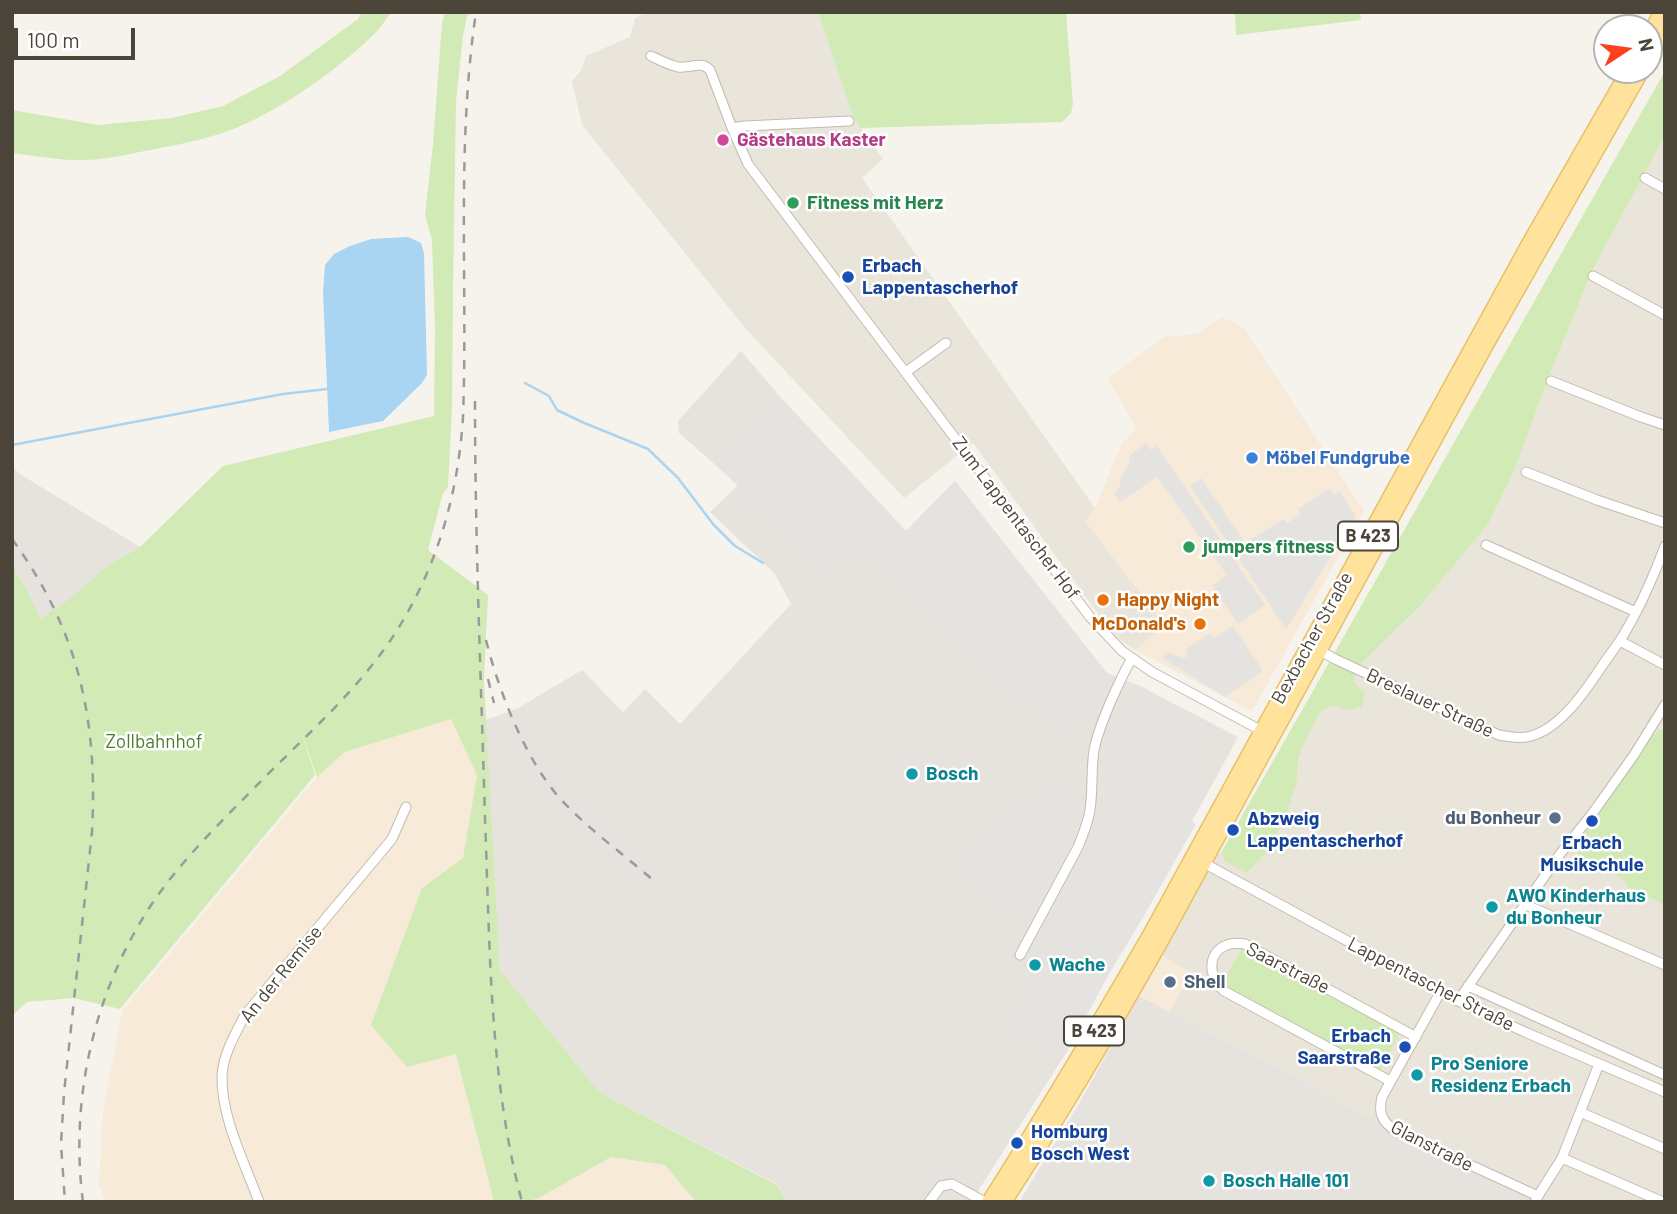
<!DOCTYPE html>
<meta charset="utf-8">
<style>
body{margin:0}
#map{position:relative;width:1677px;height:1214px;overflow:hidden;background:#f6f3ec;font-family:Barlow,sans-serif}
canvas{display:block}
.frame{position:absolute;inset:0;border:14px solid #4b4439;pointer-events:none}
.north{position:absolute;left:1593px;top:14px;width:70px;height:70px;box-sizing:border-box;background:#fff;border:2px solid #b7b4b0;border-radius:50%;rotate:77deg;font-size:19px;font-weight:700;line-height:28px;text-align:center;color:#4b4439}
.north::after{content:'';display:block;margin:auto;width:24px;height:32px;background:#fc3f1d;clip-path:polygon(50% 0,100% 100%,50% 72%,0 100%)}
.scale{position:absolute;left:14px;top:28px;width:121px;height:32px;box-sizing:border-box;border:4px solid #4b4439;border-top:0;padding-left:9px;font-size:21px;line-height:24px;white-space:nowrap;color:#4b4439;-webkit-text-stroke:5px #fff;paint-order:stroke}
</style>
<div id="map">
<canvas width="1677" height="1214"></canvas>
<div class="frame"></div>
<div class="north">N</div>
<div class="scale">100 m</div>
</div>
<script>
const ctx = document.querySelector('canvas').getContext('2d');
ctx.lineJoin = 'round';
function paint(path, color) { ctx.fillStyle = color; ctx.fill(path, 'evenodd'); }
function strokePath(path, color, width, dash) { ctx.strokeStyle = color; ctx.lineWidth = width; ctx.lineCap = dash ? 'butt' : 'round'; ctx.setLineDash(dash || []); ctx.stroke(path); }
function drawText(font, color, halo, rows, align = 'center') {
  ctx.font = font + ' Barlow,sans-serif'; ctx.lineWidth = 5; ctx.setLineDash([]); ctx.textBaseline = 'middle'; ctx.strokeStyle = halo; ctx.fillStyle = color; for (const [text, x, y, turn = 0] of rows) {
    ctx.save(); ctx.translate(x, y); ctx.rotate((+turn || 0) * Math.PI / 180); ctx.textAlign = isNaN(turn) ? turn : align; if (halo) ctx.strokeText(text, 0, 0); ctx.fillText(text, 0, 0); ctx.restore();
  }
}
const residential = new Path2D(`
 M647,12H818L853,117L883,159L862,178L1095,508L1086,522L1165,625L1135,650L1118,638L1104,622L973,443L904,498L746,329L582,125L572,81L582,69L586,56L630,37L635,18Z
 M1665,136V1202H1543L1412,1143L1387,1130L1372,1118L1169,1012L1191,974L1161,955L1213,859L1222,851L1224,860L1297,780L1298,761L1307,737L1321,711L1333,705L1346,709L1352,681L1359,666L1421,605L1489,523L1514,471L1549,376L1592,271Z`);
const commercial = new Path2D(`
 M1222,317L1244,328L1364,511L1252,711L1135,650L1165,625L1086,522L1095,508L1122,443L1137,429L1108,378L1164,337L1198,334Z
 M451,719L477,775L463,859L422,888L456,1054L494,1202H106L99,1184L103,1111L122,1011L317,777L345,752Z
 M1161,955L1192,973L1169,1012L1139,996Z
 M611,1157L665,1165L696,1202H519L537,1199Z`);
const industrial = new Path2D(`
 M741,351L783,400L906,531L955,481L1107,673L1140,686L1238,737L1066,1053L971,1202H788L777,1184L600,1093L500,970L486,720L518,708L582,670L623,712L645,689L680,724L791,604L775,574L710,512L738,485L679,433L678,421Z
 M12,467L23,476L140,547L106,567L76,599L39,619L30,596L12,564Z
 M1139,996L1372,1118L1387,1130L1412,1143L1543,1202H1019L1080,1102Z`);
const green = new Path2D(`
 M362,12H391C385,21 379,30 371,37C335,72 275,114 228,131C203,140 176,145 150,150C130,154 108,159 87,160C62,161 37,156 12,153V110L98,125L172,118L223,106L280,76L358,19Z
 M445,12H468L463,36L456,101L453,290L452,407L448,487L443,493L428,550L488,595L484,681L500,970L600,1093L777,1185L788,1202H696L665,1165L611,1157L537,1199L519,1202H494L456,1054L407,1067L371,1025L422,888L463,858L477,775L451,719L345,752L317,777L300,728L315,775L120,1009L73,998L27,1002L12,1016V564L30,596L40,619L71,598L106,567L140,547L223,466L434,416L435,329L432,240L425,215L433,144L442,23Z
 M818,12H1066L1073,104L1071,113L1062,122L861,128L853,117Z
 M1238,12H1360L1361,20L1236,35L1235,14Z
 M1665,71V136L1592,271L1549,376L1514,471L1489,523L1421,605L1359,666L1353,681L1365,694L1362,706C1350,712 1345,709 1333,705L1321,711L1307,737L1298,760L1297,780L1287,813L1267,851L1246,873L1224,860L1222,851Z
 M1660,730L1665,731V905L1628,887L1623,879L1579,855L1574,847L1598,816L1653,735Z
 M1242,948L1399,1034L1380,1070L1222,984Z`);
const parking = new Path2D(`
 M783,400L906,531L955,481L1107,673L1062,725L851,535L823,565L719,468Z
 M1146,443L1151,450L1157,446L1265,605L1238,624L1212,586L1227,575L1157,477L1120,502L1114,494L1121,486L1119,482L1130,461L1129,456Z
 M1201,478L1245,543L1284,519L1287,523L1301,515L1298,509L1330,488L1334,495L1340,491L1356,517L1286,629L1190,486Z
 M1233,626L1263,671L1225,697L1162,658L1166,652L1184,658L1188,656L1185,650L1210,633L1215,638Z
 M1140,686L1205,723L1189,762L1204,791L1190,820L1196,824L1145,914L1092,1002L1066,1053L1017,1022L1063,949L1042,937L1105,819L1108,752Z
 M1059,790L1078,806L1060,848L1027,915L971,865L1032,799L1038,804Z`);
const water = new Path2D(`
 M408,237L421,243L424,253L427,375L422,383L383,421L329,432L323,292L325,265L334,254L350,246L371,239Z`);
const stream = new Path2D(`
 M525,383L549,396L557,410L582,422L648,449L678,478L713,524L735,546L763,563
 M12,445L283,394L327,389`);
const minor = new Path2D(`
 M651,56C659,60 669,65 678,67C690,69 701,60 710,70L732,128L748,164L1090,617L1122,651L1152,672L1264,732
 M732,128L745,126L849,121
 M1645,178L1665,189
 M1593,276L1665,315
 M906,372L946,343
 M1551,381L1641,417L1665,425
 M1526,472L1597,500L1665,523
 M1486,545L1636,612
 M1620,641L1665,665
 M1317,649L1335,659L1499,735C1509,737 1521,739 1531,736C1561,728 1586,690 1602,666C1608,657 1615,648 1621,639C1639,610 1653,578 1665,546
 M1200,861L1458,1001L1527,1033L1665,1092
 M1526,905L1665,965
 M1020,955L1078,847C1083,835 1088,823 1090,810C1093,790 1091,770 1094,750C1099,725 1119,681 1132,658
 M1468,986L1665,1075
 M1441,991L1382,1097C1378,1113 1382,1122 1396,1131L1538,1196
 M1458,1001L1560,854L1592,814L1634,755L1665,705
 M1390,1081L1224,991C1201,970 1212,938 1245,944L1416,1037
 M1580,1112L1665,1149
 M1562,1158L1663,1202
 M259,1202C245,1163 221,1118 222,1076C223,1055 235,1034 245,1015L392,839L406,807
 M929,1202L941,1186L952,1184L985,1202
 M1535,1202L1538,1196L1562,1158L1599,1064`);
const primary = new Path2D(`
 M1649,35L1662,12
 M1649,58L1665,31
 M989,1202C1045,1114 1098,1025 1150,935L1530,242L1629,70
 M1004,1202C1060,1116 1112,1028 1162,939L1486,345L1642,70`);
const rail = new Path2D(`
 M475,401C475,540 481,679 485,818C490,947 489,1077 522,1202
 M12,539C79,631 98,720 92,832L64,1093L61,1144L65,1202
 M486,640C498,689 524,756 557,795C585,827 621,852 653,880
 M488,679L494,703
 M83,1202C69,1095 96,983 158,895C189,852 228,815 265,777C308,734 355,692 390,641C435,574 458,498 463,417C468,282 456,147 476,12`);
const markers = [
 [723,140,7,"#d1479c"],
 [793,203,7,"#2e9e5b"],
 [848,277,7,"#1a4fb4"],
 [1252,458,7,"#3f7fe0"],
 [1189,547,7,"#2e9e5b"],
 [1103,600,7,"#e8710a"],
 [1200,624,7,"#e8710a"],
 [912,774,7,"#0f9aa8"],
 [1555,818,7,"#5c6f8a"],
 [1592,821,7,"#1a4fb4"],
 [1233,830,7,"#1a4fb4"],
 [1492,907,7,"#0f9aa8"],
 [1035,965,7,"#0f9aa8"],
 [1170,982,7,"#5c6f8a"],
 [1405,1047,7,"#1a4fb4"],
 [1417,1075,7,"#0f9aa8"],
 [1017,1143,7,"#1a4fb4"],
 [1209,1181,7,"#0f9aa8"]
];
const shields = [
 [1368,536,60],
 [1094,1031,60]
];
const shieldNames = [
 ["B 423",1368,536],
 ["B 423",1094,1031]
];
const hotelNames = [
 ["Gästehaus Kaster",737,140]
];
const leisureNames = [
 ["Fitness mit Herz",807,203],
 ["jumpers fitness",1203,547]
];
const transitNames = [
 ["Erbach",862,266],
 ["Lappentascherhof",862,288],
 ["Abzweig",1247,819],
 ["Lappentascherhof",1247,841],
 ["Erbach",1592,843,"center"],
 ["Musikschule",1592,865,"center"],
 ["Erbach",1391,1036,"right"],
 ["Saarstraße",1391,1058,"right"],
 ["Homburg",1031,1132],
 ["Bosch West",1031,1154]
];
const shopNames = [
 ["Möbel Fundgrube",1266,458]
];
const streetNames = [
 ["Zum Lappentascher Hof",1016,518,53],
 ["Bexbacher Straße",1312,638,-61],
 ["Breslauer Straße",1430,703,25],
 ["Saarstraße",1288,968,27],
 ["An der Remise",281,974,-51],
 ["Lappentascher Straße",1431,984,27],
 ["Glanstraße",1432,1146,27]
];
const foodNames = [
 ["Happy Night",1117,600],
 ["McDonald's",1186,624,"right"]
];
const parkNames = [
 ["Zollbahnhof",154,742]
];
const cultureNames = [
 ["Bosch",926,774],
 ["AWO Kinderhaus",1506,896],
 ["du Bonheur",1506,918],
 ["Wache",1049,965],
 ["Pro Seniore",1431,1064],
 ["Residenz Erbach",1431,1086],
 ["Bosch Halle 101",1223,1181]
];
const serviceNames = [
 ["du Bonheur",1541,818],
 ["Shell",1184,982,"left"]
];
paint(residential, '#eae5da');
paint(commercial, '#f7ead8');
paint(industrial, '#e6e2dd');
paint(green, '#d2eab5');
paint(parking, '#e5e3e0');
paint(water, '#a9d4f2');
strokePath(stream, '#a9d4f2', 2.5);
strokePath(minor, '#c2bbae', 11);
strokePath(primary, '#e6c16a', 17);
strokePath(minor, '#fff', 9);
strokePath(primary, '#ffe39c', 14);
strokePath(rail, '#9a9a9a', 2.5, [9, 9]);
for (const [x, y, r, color] of markers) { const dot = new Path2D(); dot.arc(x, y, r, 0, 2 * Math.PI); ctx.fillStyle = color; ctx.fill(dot); strokePath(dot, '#fff', 2.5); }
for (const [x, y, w] of shields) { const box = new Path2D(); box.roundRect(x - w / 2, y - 14.5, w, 29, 5); ctx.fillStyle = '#fff'; ctx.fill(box); strokePath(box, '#4b4439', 2); }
drawText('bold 18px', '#4b4439', null, shieldNames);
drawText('bold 19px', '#b23c85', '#fff', hotelNames, 'left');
drawText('bold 19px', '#27864d', '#fff', leisureNames, 'left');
drawText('bold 19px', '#164399', '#fff', transitNames, 'left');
drawText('bold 19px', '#366cbe', '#fff', shopNames, 'left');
drawText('19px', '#4b4439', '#fff', streetNames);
drawText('bold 19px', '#c56008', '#fff', foodNames, 'left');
drawText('19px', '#4a7f2a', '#fff', parkNames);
drawText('bold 19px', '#0d838f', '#fff', cultureNames, 'left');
drawText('bold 19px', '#4e5e75', '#fff', serviceNames, 'right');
</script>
